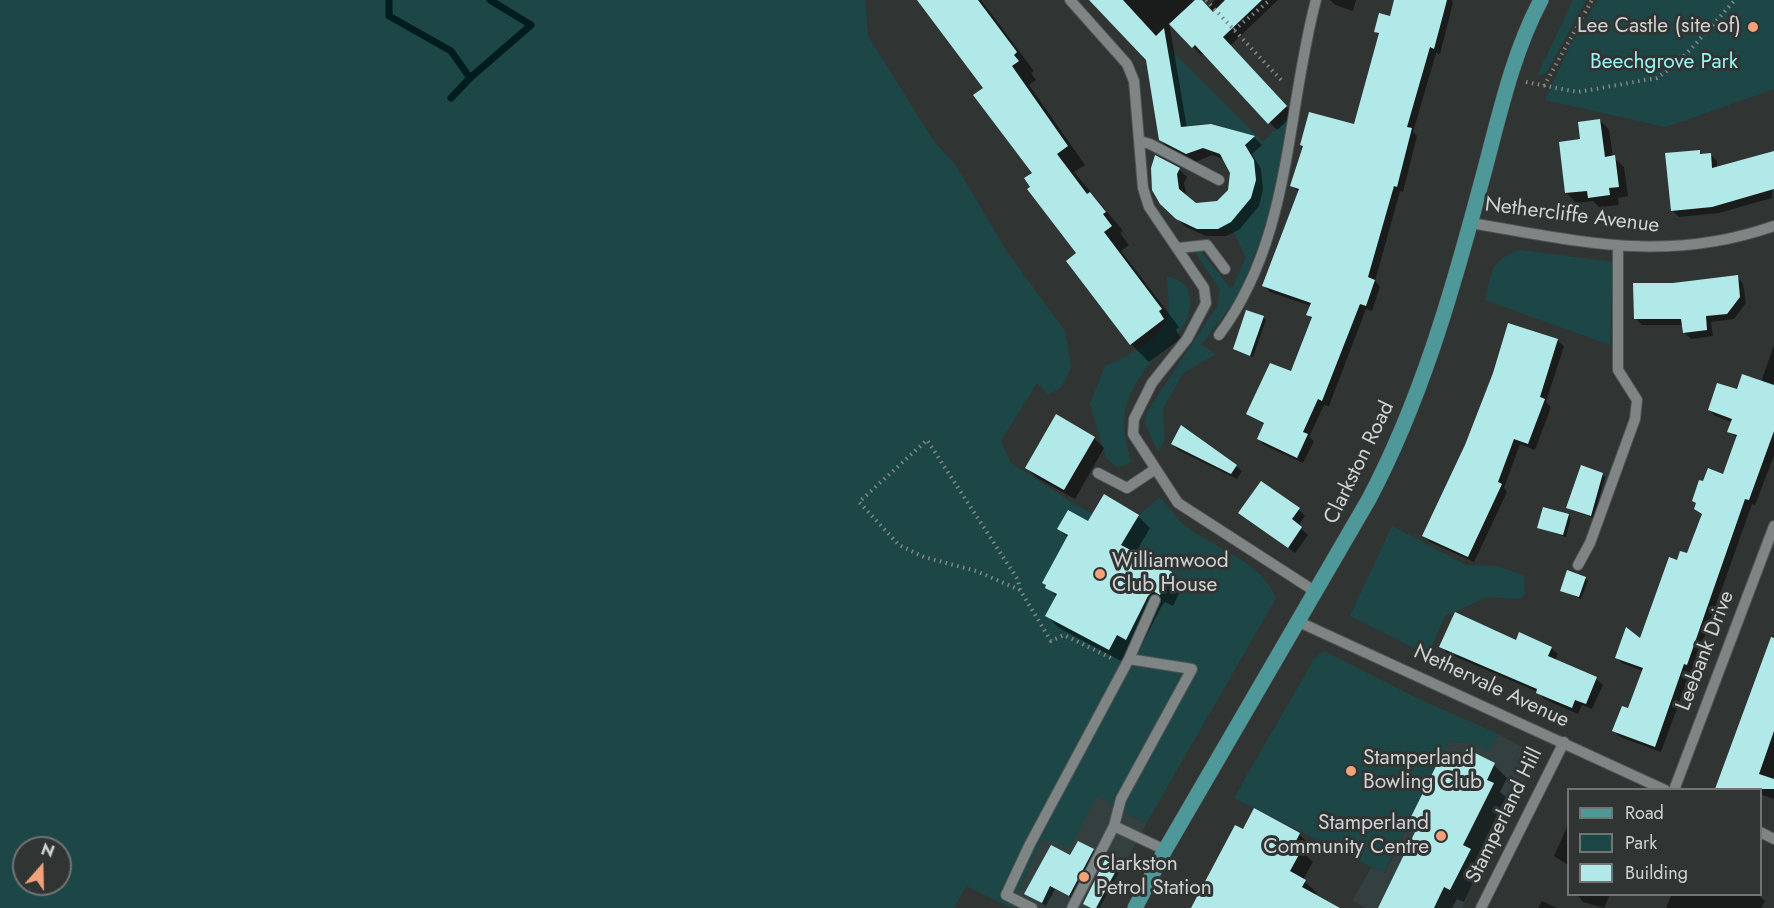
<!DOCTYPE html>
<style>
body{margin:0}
#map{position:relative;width:1774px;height:908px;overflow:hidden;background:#303534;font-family:Jost,sans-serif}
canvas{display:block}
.legend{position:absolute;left:1567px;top:788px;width:195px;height:108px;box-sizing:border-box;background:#303534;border:2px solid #707473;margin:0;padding:8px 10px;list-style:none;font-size:18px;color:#d0d2d2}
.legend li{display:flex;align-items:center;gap:12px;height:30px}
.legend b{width:30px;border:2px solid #707473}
.north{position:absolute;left:12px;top:836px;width:60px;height:60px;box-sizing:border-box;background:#303534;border:2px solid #707473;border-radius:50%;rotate:20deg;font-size:16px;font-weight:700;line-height:24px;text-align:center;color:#d0d2d2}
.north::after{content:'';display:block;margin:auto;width:21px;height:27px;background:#f1a27b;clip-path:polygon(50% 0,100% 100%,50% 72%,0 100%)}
</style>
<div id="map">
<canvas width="1774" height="908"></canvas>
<ul class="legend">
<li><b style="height:8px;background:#4f989a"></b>Road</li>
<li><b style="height:16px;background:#1d4747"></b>Park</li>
<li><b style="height:16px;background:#b1e9e9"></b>Building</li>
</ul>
<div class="north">N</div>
</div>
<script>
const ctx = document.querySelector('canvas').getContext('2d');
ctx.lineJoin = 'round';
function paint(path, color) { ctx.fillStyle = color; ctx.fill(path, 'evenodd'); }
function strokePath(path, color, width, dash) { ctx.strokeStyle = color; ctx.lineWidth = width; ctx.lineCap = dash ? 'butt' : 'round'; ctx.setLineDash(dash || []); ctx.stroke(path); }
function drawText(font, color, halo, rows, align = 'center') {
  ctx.font = font + ' Jost,sans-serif'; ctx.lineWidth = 6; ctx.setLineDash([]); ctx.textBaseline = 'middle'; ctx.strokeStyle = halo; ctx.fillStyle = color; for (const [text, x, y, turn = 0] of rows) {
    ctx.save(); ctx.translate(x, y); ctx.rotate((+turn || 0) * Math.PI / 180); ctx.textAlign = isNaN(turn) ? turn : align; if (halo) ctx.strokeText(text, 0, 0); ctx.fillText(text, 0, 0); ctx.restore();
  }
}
const built = new Path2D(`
 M1498,734L1526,749L1531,759L1530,770L1462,908H1367L1352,901L1371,868L1385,873L1449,742L1471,743L1490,750Z
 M1097,796L1146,824L1101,908H1011L1043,838Z`);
const green = new Path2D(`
 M0,0H865L868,36L935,143L955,164L1007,252L1065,331L1071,367L1061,388L1048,394L1037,383L1001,441L1011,463L1076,505L1128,533L1139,515L1159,498L1162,499C1169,509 1177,519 1187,527C1216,549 1262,562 1276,598L1146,824L1097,796L1070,848L1043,839L1011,908L966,886L954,908H0ZM24,848H60V884H24Z
 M1573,0H1586L1546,73L1537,76Z
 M1598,0H1774V89L1666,127L1545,100L1569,48Z
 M1164,43L1263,142L1288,115L1279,181L1258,246L1238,296L1201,345L1216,354L1183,373L1163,409L1165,439L1158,452L1145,423L1147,412L1218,305L1220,289L1195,252L1199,249L1230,288L1233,287L1246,257L1233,231L1218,229C1282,197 1255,107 1189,126C1182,128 1175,134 1169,138L1180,122L1171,70L1148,73L1146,60Z
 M1520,250L1613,262L1610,345L1485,300C1492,272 1490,260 1520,250Z
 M1167,276C1181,280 1189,284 1190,299C1192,330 1164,346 1147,367C1140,375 1132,389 1128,399C1120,424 1125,438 1131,462L1118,468L1106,458L1090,404L1105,366C1125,358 1164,338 1168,314C1170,302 1167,288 1167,276Z
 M1392,526L1466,565L1496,566L1524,575L1525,594L1519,599L1488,597L1445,616L1428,655L1350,616Z
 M1326,652L1417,698L1498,734L1490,751L1471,743L1449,742L1384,873L1234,798L1314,659L1321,653Z`);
const shadow = new Path2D(`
 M929,0H981L1034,71L1031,73L1036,80L1029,85L1085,165L1074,172L1123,231L1120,233L1129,245L1121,251L1179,327L1176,330L1181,338L1149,362L1131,344L985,88Z
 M1092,0H1192L1195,2L1200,0L1207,8L1215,0H1278L1230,46L1294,115L1277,130L1204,52L1201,55L1169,22L1187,128L1211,125L1254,137L1262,145L1252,154L1261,169L1263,189L1259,206L1239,230L1226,236H1206L1186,227L1161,203L1179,169L1187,177L1184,183L1187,197L1195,204L1218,202L1229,191L1232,172L1225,160L1212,155L1195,162L1168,148L1160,139L1148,60Z
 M1330,0H1356L1353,11L1335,5Z
 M1397,0H1452L1453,3L1440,54L1436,53L1413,132L1417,136L1403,192L1400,191L1375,281L1380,287L1372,311L1366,309L1329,406L1324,405L1309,437L1314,441L1303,463L1264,445L1258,439L1265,425L1248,414L1291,373L1313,320L1308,315L1311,306L1270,292L1264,286L1299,192L1292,186L1355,125L1380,36L1375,31L1391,18Z
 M1600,120L1609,130L1613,157L1624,167L1628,196L1618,198L1619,205L1599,207L1593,201L1576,203L1567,193L1582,141Z
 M1699,151L1703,155L1710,154L1717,161V168L1774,152L1772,198L1719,213L1679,217L1673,211Z
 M1737,277L1743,284L1746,303L1734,319L1711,322L1713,336L1691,339L1684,332L1683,325H1642L1635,318L1673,284Z
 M1263,317L1266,320L1253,357L1237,351L1234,348Z
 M1557,340L1564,346L1546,402L1551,407L1535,450L1520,444L1504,488L1507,492L1474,562L1430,542L1423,536Z
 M1774,345V456L1755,505L1752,504L1693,670H1691L1661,752L1620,737L1614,731L1629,710L1643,671L1622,663L1616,657L1640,640L1678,562L1688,555L1703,516L1695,509L1697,504L1693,501L1704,483L1724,475L1737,438L1729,431L1732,422L1715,416L1709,410L1738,391L1761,382Z
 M1094,438L1104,448L1075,499L1037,478L1027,468Z
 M1173,444L1236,466L1242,471L1237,479L1178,450Z
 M1602,475L1605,477L1594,518L1571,510L1568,507Z
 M1299,510L1305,516L1298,526L1308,535L1295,553L1240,513Z
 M1568,515L1571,518L1566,537L1539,528Z
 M1138,516L1150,528L1135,554L1171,573L1183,585L1173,606L1165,602L1160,609L1139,651L1129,646L1121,661L1059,628L1047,616L1057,597L1047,587L1068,538L1059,529Z
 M1585,578L1588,581L1581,599L1562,590Z
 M1774,639V799L1760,794V790H1716Z
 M1517,642L1551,648L1558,654L1555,661L1596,679L1603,685L1592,709L1582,705L1578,714L1544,699L1538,692L1447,653L1441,646Z
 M1468,751L1494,765L1507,778L1500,792L1506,797L1477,857L1483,863L1464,902L1457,899L1452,908H1379L1419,829L1410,821L1460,767Z
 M1568,825V865L1554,856Z
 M1243,831L1299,834L1311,846L1306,855L1313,862L1303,880L1317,893L1315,895L1340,908H1192Z
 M1093,850L1097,854L1074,899L1055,889L1046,906L1026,893L1071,857Z
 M1119,864L1122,867L1100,908L1087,906Z
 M1577,894H1610L1604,908L1583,902Z
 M1672,894H1757L1765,901L1761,908H1666Z
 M1542,901L1557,908H1538Z`);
const stream = new Path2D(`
 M389,0V16L451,51L470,78L451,98
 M470,78L531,25L490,0`);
const building = new Path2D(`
 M917,0H978L1017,52L1014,55L1019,61L1012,66L1068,146L1057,154L1087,194L1090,192L1106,212L1103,214L1112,226L1104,232L1162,309L1159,311L1164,319L1130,345L1066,261L1076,253L1027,189L1030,187L1024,178L1032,173L973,95L983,88Z
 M1089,0H1123L1156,36L1164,28L1181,127L1211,124L1255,136L1245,145L1254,160L1256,180L1251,198L1231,222L1218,229H1197L1176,219L1160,204L1152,190L1151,168L1155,155L1180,168L1177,174L1179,189L1196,203L1217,201L1228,190L1230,173L1220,154L1203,148L1186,154L1159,140L1146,60Z
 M1195,0H1202L1213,12L1225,0H1262L1223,37L1287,106L1268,124L1195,45L1192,48L1169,24Z
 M1394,0H1447L1434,49L1430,47L1407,127L1412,128L1397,187L1394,186L1368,277L1375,280L1366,306L1360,304L1322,401L1318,399L1303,432L1308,434L1297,458L1257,439L1264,423L1246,414L1270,363L1291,371L1312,317L1306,315L1311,303L1262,286L1299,189L1290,186L1303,146L1300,145L1309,112L1354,124L1379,33L1374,32L1379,13L1390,16Z
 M1600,119L1605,157L1615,155L1619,187L1609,188L1610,195L1588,198L1587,191L1565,193L1559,142L1580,139L1578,122Z
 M1700,150V154L1711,153L1712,168L1774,151V189L1712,207L1671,211L1665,153Z
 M1738,275L1740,297L1727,314L1706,316L1707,330L1683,333L1681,319H1634L1633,283H1673Z
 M1246,310L1264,316L1250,356L1233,349Z
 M1508,323L1558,339L1540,397L1545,399L1528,444L1514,439L1498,482L1502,484L1468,557L1422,536L1465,445L1493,373Z
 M1742,374L1774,385V431L1749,500L1745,499L1687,665L1684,664L1655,747L1612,731L1622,706L1628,708L1643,668L1615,658L1626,627L1640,638L1669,557L1677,560L1680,551L1687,553L1702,514L1694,509L1696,503L1692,501L1699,480L1703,481L1708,468L1723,474L1737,435L1727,432L1732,419L1708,410L1717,383L1737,389Z
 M1056,414L1095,437L1064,490L1025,468Z
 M1181,425L1237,465L1231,474L1171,444Z
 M1581,465L1603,473L1591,516L1566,508Z
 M1261,481L1300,508L1292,519L1302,527L1288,548L1238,513Z
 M1104,494L1139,515L1121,545L1172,572L1160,595L1153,591L1148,596L1126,640L1117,635L1109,650L1045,616L1057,594L1045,588L1046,585L1042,583L1068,535L1057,529L1068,510L1088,521Z
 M1543,507L1569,514L1563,535L1537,528Z
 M1567,570L1586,577L1579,597L1560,591Z
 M1455,612L1516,640L1519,632L1552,647L1548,656L1597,677L1586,704L1575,700L1572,708L1536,693L1537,689L1439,647Z
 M1771,637L1774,638V731L1759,774L1774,779V789H1715Z
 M1467,749L1495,763L1487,780L1494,783L1463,845L1471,849L1450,890L1444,887L1434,908H1378L1418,826L1409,821L1441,756L1459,765Z
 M1254,808L1300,833L1294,845L1302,849L1290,871L1306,880L1302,887L1340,908H1191L1235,825L1243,829Z
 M1078,841L1094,849L1069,896L1050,886L1042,903L1024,894L1051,845L1070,855Z
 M1107,856L1120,863L1096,908H1091L1083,904Z`);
const path = new Path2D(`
 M1206,0L1283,82
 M1234,30L1270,0
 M1526,82L1578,92L1657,78L1671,68L1691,49L1735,0
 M1544,86L1592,0
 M1020,590L1018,580L927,440L859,502L899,545L924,557L976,571L1020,590L1051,641L1064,635L1113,659`);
const minor = new Path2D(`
 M1070,0L1127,64L1134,81L1143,188L1149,207L1204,288L1206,303L1187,339L1152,383L1134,419L1133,434L1178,503L1316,592
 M1140,141L1150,144L1219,180
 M1471,223C1579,241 1666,264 1774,226
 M1178,248L1207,245L1225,269
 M1219,335C1292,238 1286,112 1316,0
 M1098,473L1127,488L1154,470
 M1578,565L1590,543L1635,419L1637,400L1618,370V246
 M1299,622L1665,790
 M1129,659L1192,669L1121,799L1114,826L1165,850
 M1674,790L1774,526
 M1760,832L1774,839
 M1032,908L1006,895L1030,844L1129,659L1155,600
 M1072,908L1114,826
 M1481,908L1564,742`);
const major = new Path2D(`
 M1135,908L1165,850L1369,499C1420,402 1451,296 1479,191C1497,127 1510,58 1541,0`);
const markers = [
 [1753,27,6,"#f1a27b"],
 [1100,574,6,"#f1a27b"],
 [1351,771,6,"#f1a27b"],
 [1441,836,6,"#f1a27b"],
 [1084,877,6,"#f1a27b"]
];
const poiNames = [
 ["Lee Castle (site of)",1741,27,"right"],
 ["Williamwood",1112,562],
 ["Club House",1112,586],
 ["Stamperland",1363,759],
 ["Bowling Club",1363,783],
 ["Stamperland",1429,824,"right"],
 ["Community Centre",1429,848,"right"],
 ["Clarkston",1096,865],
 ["Petrol Station",1096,889]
];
const parkNames = [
 ["Beechgrove Park",1664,63]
];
const streetNames = [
 ["Nethercliffe Avenue",1572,216,7],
 ["Clarkston Road",1360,463,-64],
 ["Leebank Drive",1706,651,-69],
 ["Nethervale Avenue",1491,687,25],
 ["Stamperland Hill",1505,816,-64]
];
paint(built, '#344040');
paint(green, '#1d4747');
paint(shadow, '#0007');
strokePath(stream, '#011c1d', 7);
paint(building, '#b1e9e9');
strokePath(minor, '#4f5353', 12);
strokePath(major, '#4f5353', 16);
strokePath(path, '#828685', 4, [1.5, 4.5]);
strokePath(minor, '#7f8484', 10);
strokePath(major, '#4f989a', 15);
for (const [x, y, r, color] of markers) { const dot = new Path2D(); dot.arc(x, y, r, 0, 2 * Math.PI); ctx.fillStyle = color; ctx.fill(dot); strokePath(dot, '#303534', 2); }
drawText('21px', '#d0d2d2', '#303534', poiNames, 'left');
drawText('21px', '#99f4f5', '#303534', parkNames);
drawText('21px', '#d0d2d2', '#303534', streetNames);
</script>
